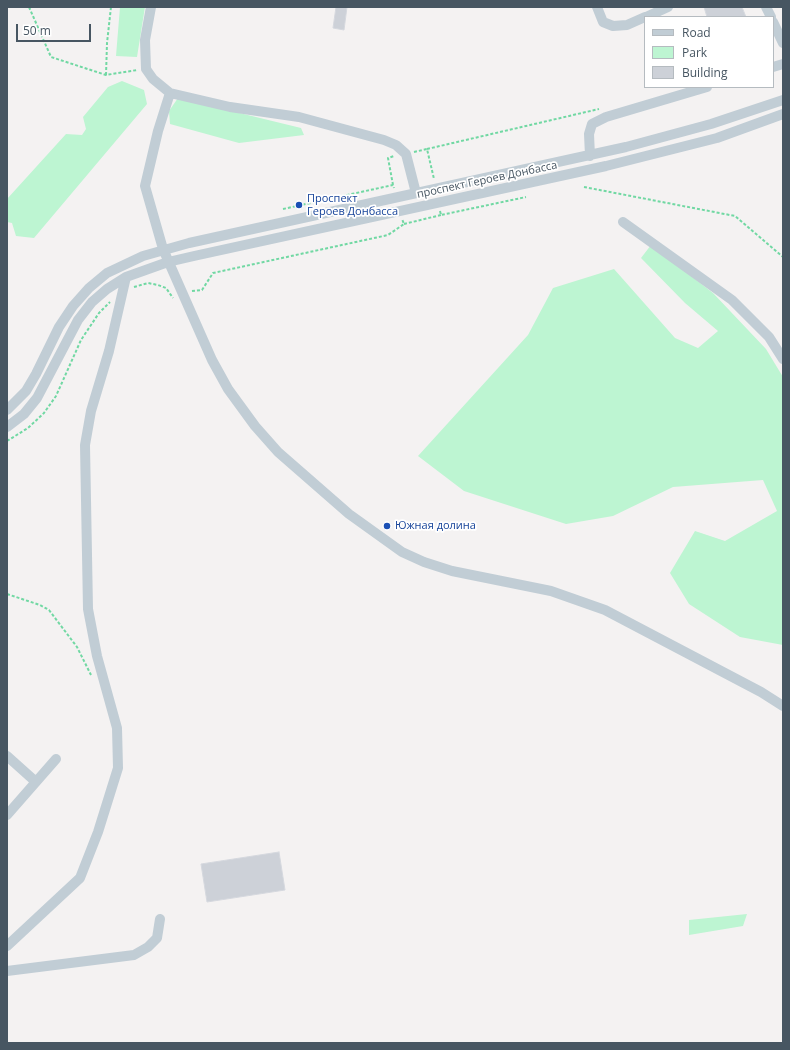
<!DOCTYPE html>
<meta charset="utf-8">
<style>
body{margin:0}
#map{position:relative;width:790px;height:1050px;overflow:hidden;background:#f4f2f2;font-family:"Open Sans",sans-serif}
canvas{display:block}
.frame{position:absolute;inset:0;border:8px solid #475662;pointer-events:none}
.legend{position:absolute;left:644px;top:16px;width:130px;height:72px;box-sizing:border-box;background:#fff;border:1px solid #b5bbc0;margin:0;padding:5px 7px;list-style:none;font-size:12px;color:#475662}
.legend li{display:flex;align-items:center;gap:8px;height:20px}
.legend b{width:20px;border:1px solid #b5bbc0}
.scale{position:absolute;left:16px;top:24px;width:75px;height:18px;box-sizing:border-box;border:2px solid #475662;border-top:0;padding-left:5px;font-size:12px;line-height:14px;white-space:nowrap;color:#475662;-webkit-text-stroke:3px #fff;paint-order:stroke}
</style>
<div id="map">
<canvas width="790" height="1050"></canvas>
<div class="frame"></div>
<ul class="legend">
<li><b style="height:5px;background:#c1cdd5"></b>Road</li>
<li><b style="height:11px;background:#bdf5d2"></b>Park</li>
<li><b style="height:11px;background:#cdd1d8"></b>Building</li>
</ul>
<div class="scale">50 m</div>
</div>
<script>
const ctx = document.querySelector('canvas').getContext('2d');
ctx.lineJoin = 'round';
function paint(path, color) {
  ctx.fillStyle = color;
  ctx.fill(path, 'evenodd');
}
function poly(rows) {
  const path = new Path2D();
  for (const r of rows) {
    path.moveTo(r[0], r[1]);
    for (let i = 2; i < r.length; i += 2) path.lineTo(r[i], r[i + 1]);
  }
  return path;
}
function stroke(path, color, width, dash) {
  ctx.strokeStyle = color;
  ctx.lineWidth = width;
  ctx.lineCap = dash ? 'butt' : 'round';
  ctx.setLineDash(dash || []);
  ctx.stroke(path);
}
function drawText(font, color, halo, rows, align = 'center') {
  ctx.font = font + ' "Open Sans",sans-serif';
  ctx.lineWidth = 3.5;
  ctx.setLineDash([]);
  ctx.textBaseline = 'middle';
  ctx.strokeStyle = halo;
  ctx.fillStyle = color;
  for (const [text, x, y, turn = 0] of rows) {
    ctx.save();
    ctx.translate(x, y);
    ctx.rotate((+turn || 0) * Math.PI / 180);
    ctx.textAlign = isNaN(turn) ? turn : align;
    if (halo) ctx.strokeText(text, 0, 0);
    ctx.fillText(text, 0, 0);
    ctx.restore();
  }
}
const green = poly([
 [120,7,145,7,137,57,116,56],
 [122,81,144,90,147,104,34,238,16,236,12,223,7,222,7,199,66,134,82,135,86,129,83,117,108,87],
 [178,98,301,128,304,135,239,143,170,124,169,111],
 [651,245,713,293,766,349,783,377,783,645,740,637,689,604,670,573,695,531,725,541,777,511,763,480,673,487,613,516,566,524,464,491,418,456,528,335,553,288,614,269,675,338,698,348,718,331,685,303,641,258],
 [747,914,743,926,689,935,689,920]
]);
const building = poly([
 [336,7,347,7,344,30,333,28,336,7],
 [704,7,742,7,746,17,707,17,704,7],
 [279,852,285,890,207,902,201,864,279,852]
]);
const path = poly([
 [29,7,51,57,106,75,137,70],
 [106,75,107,43,111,7],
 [427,149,599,109],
 [414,152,427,149,434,179],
 [393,185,388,158,394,156],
 [584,187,735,216,783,257],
 [283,209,393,185,394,188],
 [440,211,441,215,526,197],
 [404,224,441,215],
 [134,287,148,283,158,285,166,288,173,298],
 [192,291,202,290,213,273,388,235,404,224,402,219],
 [7,441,28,428,44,413,56,396,81,340,99,313,110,302],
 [7,594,40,605,49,610,77,647,91,675]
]);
const minor = poly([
 [151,7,145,40,146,69,153,79,170,93,230,107,299,117,384,140,396,145,406,154,416,193],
 [597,7,603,22,613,26,627,25,645,17],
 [766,7,771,17],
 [646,17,668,7],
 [773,22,783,43],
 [773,67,783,64],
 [170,93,158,131,145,186,163,249,212,360,228,389,255,426,278,452,349,514,402,552,424,562,452,571,551,591,605,610,761,692,783,706],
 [590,156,589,134,592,124,606,117,707,87],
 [623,222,732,300,769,337,783,359],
 [7,410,26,391,36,374,59,327,73,306,89,288,107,273,143,256,189,243,626,147,711,124,783,100],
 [7,427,24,414,37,398,78,320,92,302,107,289,126,277,168,262,194,256,606,166,717,138,783,114],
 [7,756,36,782],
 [7,815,56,759],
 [7,946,80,878,98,832,118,768,117,728,97,656,88,609,85,445,91,411,109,351,126,277],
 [7,971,134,955,148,947,157,938,160,919]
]);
const markers = [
 [299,205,4,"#1a4fb4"],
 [387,526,4,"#1a4fb4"]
];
const streetNames = [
 ["проспект Героев Донбасса",487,180,-12]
];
const transitNames = [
 ["Проспект",307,199],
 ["Героев Донбасса",307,212],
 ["Южная долина",395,526]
];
paint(green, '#bdf5d2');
paint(building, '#cdd1d8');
stroke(building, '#d5d8de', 1);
stroke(path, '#71d8a3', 2, [3, 2]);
stroke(minor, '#c1cdd5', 10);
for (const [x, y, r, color] of markers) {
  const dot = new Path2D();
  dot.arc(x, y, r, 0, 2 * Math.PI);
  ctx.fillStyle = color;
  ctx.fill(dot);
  stroke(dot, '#fff', 1.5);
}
drawText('11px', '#475662', '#fff', streetNames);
drawText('11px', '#164399', '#fff', transitNames, 'left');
</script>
